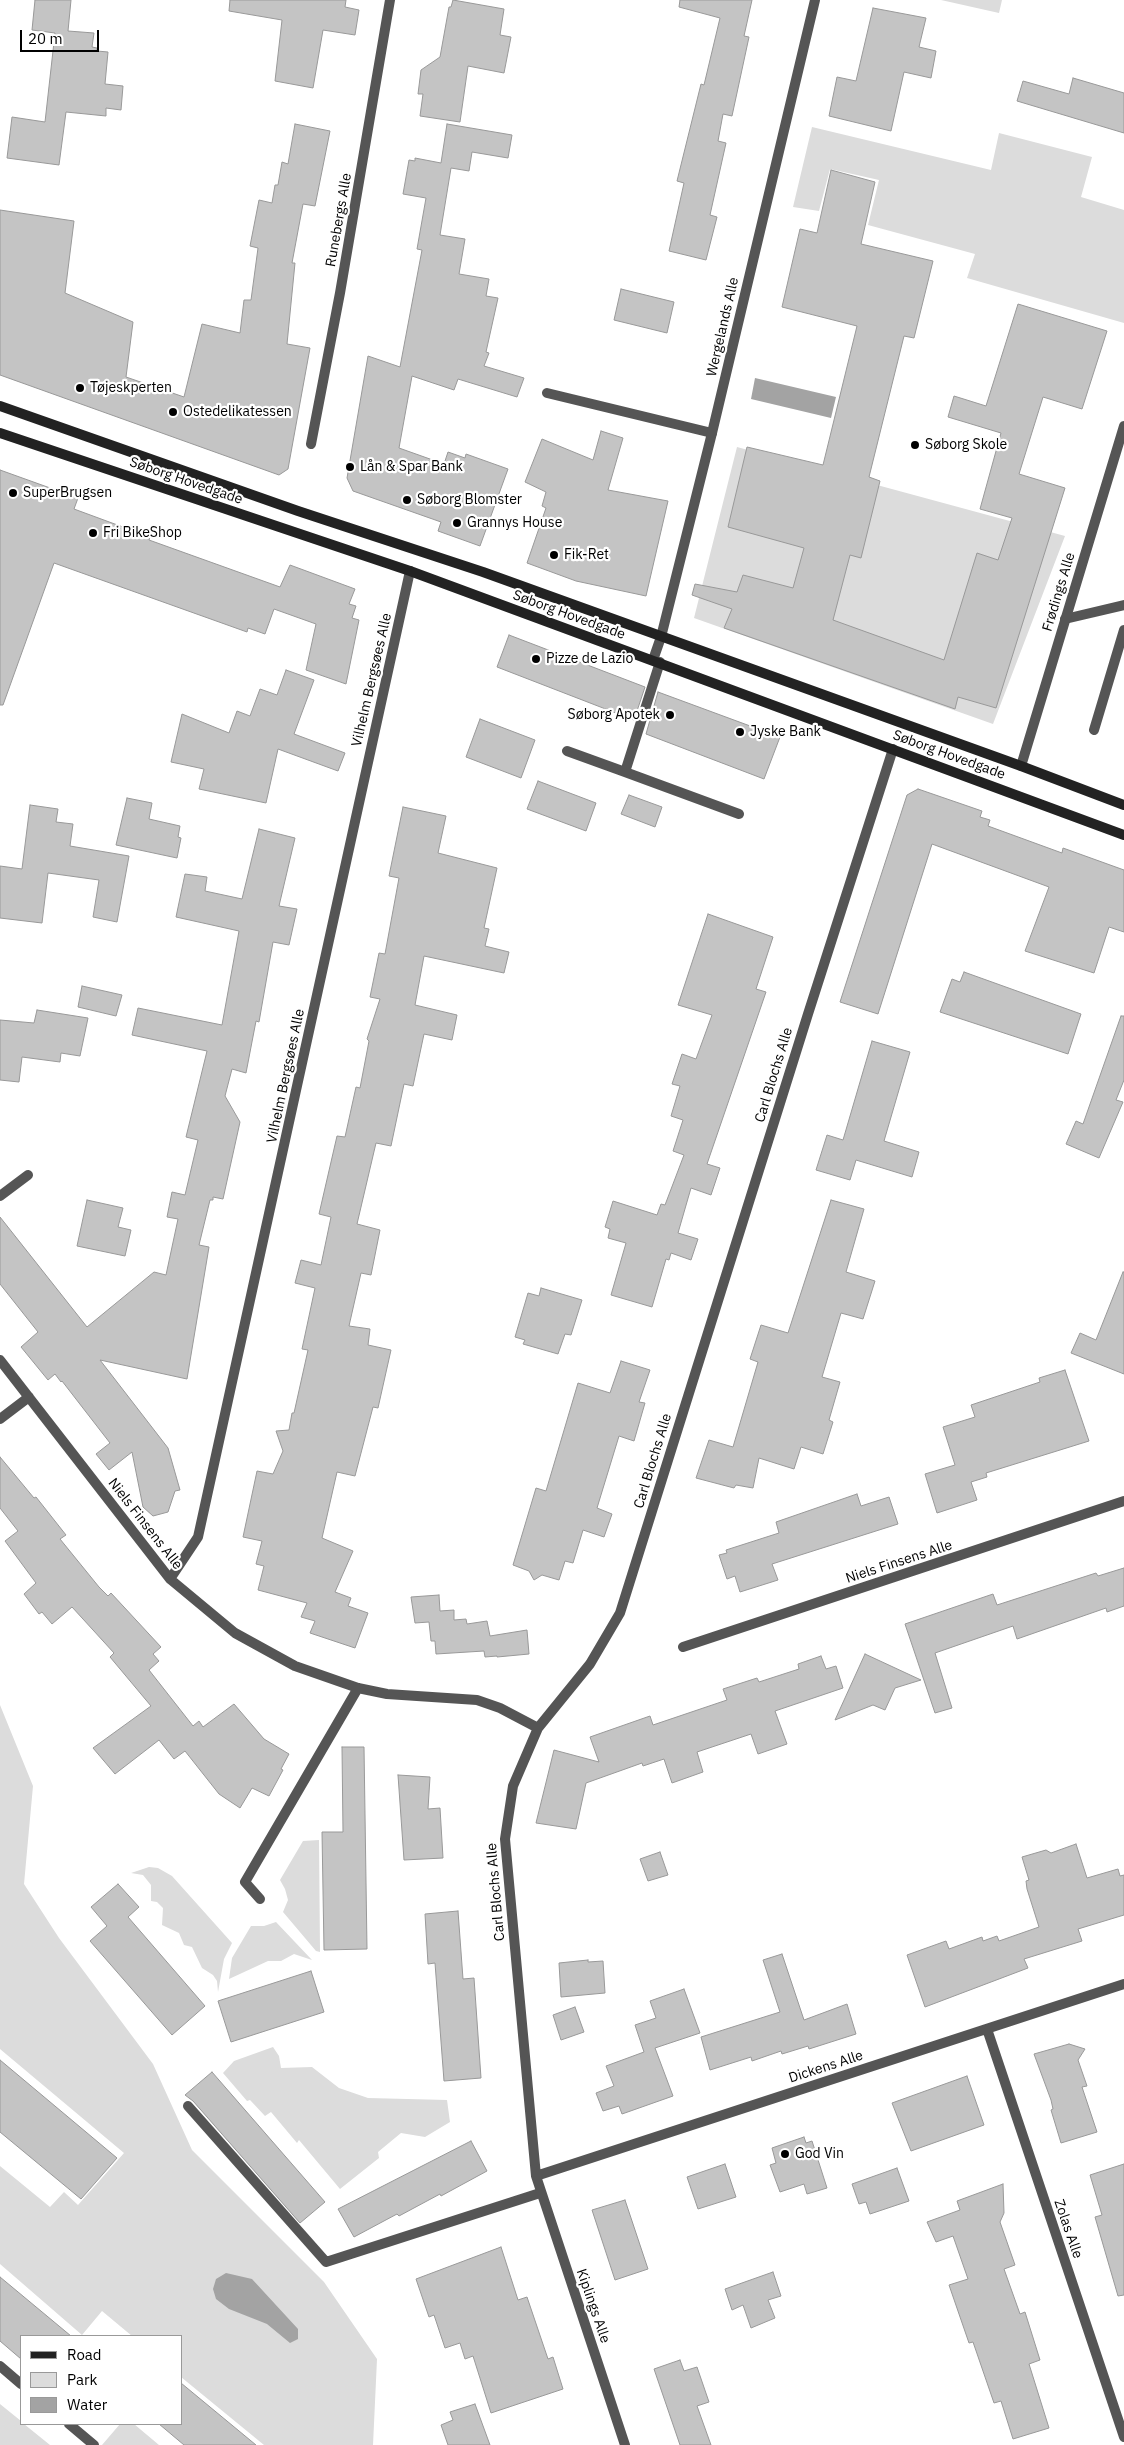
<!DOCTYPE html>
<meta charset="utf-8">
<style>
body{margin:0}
#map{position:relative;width:1124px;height:2445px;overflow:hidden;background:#fff;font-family:"IBM Plex Sans",sans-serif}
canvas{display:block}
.legend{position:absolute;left:20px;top:2335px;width:162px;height:90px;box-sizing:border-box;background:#fff;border:1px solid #999;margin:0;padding:6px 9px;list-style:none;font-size:15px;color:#000}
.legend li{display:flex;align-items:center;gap:10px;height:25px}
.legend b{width:25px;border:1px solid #999}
.scale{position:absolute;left:20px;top:30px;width:79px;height:22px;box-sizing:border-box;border:2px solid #000;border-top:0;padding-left:6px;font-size:15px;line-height:18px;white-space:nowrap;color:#000;-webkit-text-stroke:4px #fff;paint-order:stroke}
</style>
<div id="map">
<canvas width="1124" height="2445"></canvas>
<ul class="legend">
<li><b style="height:6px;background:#222"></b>Road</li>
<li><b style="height:14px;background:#dcdcdc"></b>Park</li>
<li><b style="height:14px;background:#a3a3a3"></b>Water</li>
</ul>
<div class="scale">20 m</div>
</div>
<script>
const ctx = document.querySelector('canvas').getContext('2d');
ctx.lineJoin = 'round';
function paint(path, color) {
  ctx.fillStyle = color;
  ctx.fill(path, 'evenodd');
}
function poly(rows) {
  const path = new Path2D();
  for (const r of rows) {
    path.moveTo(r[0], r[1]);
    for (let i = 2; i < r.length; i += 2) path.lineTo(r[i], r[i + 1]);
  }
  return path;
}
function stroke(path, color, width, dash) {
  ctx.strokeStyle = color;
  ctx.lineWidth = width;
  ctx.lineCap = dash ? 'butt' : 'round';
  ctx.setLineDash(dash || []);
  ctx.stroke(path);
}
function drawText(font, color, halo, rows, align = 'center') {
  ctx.font = font + ' "IBM Plex Sans",sans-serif';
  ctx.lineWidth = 4.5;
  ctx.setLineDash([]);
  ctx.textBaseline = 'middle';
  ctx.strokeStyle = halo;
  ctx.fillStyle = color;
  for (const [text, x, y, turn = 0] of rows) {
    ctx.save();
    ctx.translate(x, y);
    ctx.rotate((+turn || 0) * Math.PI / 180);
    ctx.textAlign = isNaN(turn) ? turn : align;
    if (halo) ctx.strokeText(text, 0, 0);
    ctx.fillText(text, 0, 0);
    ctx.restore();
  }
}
const green = poly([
 [941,0,1002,0,999,13],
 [812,127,991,170,999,133,1092,157,1081,197,1124,210,1124,323,967,278,975,254,868,225,879,180,830,169,819,211,793,207],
 [737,447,1065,536,993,724,694,618],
 [0,1705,33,1786,24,1884,59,1938,153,2064,192,2150,324,2282,377,2359,373,2445,264,2445,181,2377,181,2336,132,2336,102,2311,82,2335,0,2264,0,2166,50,2207,64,2192,78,2205,124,2153,0,2049],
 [319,1840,320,1952,316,1951,283,1912,288,1900,285,1889,280,1880,303,1841],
 [149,1867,158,1868,172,1876,232,1943,224,1959,218,1992,217,1981,213,1975,202,1968,192,1947,184,1945,179,1933,162,1925,163,1908,157,1902,151,1901,151,1885,143,1875,131,1873],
 [276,1922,312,1960,294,1954,281,1961,268,1961,229,1979,232,1958,251,1926,264,1926],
 [273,2047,279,2056,281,2068,312,2067,339,2088,368,2098,447,2100,450,2122,425,2137,401,2133,378,2152,379,2158,340,2189,299,2140,297,2143,271,2112,265,2116,250,2100,247,2101,223,2073,234,2061],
 [0,2404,21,2421,21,2424,24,2424,50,2445,0,2445],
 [120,2424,134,2424,159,2445,102,2445]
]);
const water = poly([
 [755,378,836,397,831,418,751,399],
 [226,2273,252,2279,298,2329,298,2339,290,2343,267,2324,229,2309,216,2299,213,2289,216,2279]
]);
const building = poly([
 [35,0,71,0,68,31,94,33,92,47,97,48,97,51,108,52,105,84,123,86,121,110,106,108,106,116,66,112,59,165,7,158,12,117,45,122,55,33,32,30,35,0],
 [230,0,346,0,345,7,359,10,355,35,323,30,313,88,275,81,282,20,229,11,230,0],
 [453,0,504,9,500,35,511,37,504,73,468,66,460,122,420,116,423,94,418,94,421,70,440,57,449,7,451,7,453,0],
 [680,0,752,0,744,36,749,37,732,116,723,114,718,141,726,143,710,215,717,217,706,260,669,251,684,183,677,181,701,84,704,85,720,18,679,7,680,0],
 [873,8,926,18,919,47,936,51,931,78,904,72,891,131,829,116,837,77,856,81,873,8],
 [1073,78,1124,93,1124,133,1017,101,1023,81,1069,94,1073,78],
 [295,124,330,131,315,206,303,204,292,263,295,263,287,344,310,348,288,469,279,475,0,375,0,210,74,221,65,293,133,322,126,377,184,397,202,324,240,333,244,300,251,300,258,248,250,246,259,200,272,203,275,185,278,185,282,162,288,164,295,124],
 [447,124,512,135,508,158,472,152,469,171,451,168,440,235,465,239,459,274,489,279,486,296,498,298,486,352,489,353,484,366,524,378,517,397,458,379,454,390,412,376,399,448,444,464,448,452,465,458,466,454,508,469,480,546,438,531,441,522,353,491,347,478,368,356,400,367,422,250,417,249,426,198,403,194,409,160,415,161,415,158,441,163,447,124],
 [831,170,875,182,861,244,933,261,914,338,904,336,869,477,880,481,861,558,850,555,833,620,944,660,977,553,998,560,1012,518,980,509,1001,433,948,417,954,396,986,406,1018,304,1107,331,1082,409,1043,397,1019,474,1065,488,996,708,958,697,955,709,724,628,732,609,692,595,695,584,737,592,743,575,793,588,804,548,728,527,747,447,823,465,857,326,782,307,800,229,817,233,831,170],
 [621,289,674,302,667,333,614,320,621,289],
 [601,431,623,438,608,490,668,501,646,596,576,581,527,563,546,508,542,506,546,492,525,482,542,439,593,460,601,431],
 [0,470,78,498,74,509,150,537,149,540,280,587,290,565,355,589,349,604,356,606,352,618,359,620,346,684,306,670,316,624,274,609,265,634,248,628,247,632,54,563,3,705,0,705,0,470],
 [509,635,645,687,634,720,497,667,509,635],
 [286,670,314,680,294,734,345,753,338,771,278,749,266,803,199,789,204,769,171,762,182,714,229,733,237,711,250,716,260,689,277,695,286,670],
 [658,692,780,737,764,779,646,734,658,692],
 [480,719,535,740,521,778,466,757,480,719],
 [538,781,596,803,586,831,527,809,538,781],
 [918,789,982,811,980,817,990,820,988,826,1062,853,1063,848,1124,870,1124,932,1109,927,1094,973,1025,951,1049,887,932,844,878,1014,840,1002,907,795,918,789],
 [629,795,662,807,655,827,621,814,629,795],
 [127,798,152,803,149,819,180,826,178,837,181,838,177,858,116,845,127,798],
 [30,805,58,809,56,822,73,824,70,846,129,856,117,922,93,917,99,880,48,873,42,923,0,918,0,866,22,869,30,805],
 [403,807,446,816,438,853,497,868,484,928,489,929,485,946,509,952,504,973,424,956,415,1005,457,1015,452,1040,424,1034,413,1086,404,1084,391,1146,376,1143,357,1224,380,1230,371,1275,361,1273,349,1326,370,1329,368,1345,391,1350,378,1408,373,1407,355,1476,337,1472,322,1538,353,1551,335,1592,351,1598,348,1606,368,1613,355,1648,310,1633,315,1621,301,1617,307,1603,258,1590,264,1566,256,1564,262,1541,243,1537,257,1471,273,1474,283,1451,276,1431,289,1430,292,1413,294,1413,308,1350,302,1349,315,1288,295,1283,301,1260,321,1265,331,1217,319,1214,337,1136,345,1137,356,1087,360,1088,369,1041,367,1039,380,999,370,997,379,953,385,954,399,878,389,876,403,807],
 [259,829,295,838,279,906,297,909,289,945,273,942,259,1022,256,1021,246,1073,232,1069,225,1096,240,1122,223,1199,213,1197,213,1200,210,1200,199,1245,209,1247,187,1379,100,1360,168,1448,180,1490,175,1491,168,1512,153,1516,143,1507,132,1452,109,1470,96,1454,110,1443,62,1381,61,1382,55,1374,48,1380,21,1347,38,1332,0,1284,0,1217,87,1327,154,1272,166,1275,178,1219,167,1217,172,1192,185,1195,198,1140,186,1137,207,1051,132,1035,138,1008,222,1025,239,931,176,917,185,874,207,877,205,891,242,899,259,829],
 [708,914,773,937,756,989,766,992,707,1164,720,1168,711,1195,691,1188,678,1233,698,1239,691,1260,671,1253,669,1260,666,1259,652,1307,611,1295,626,1243,608,1238,610,1229,605,1227,613,1201,657,1215,661,1204,665,1205,684,1155,673,1151,683,1120,671,1116,680,1086,672,1084,682,1054,696,1059,712,1015,678,1005,708,914],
 [964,972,1081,1014,1068,1054,940,1012,952,979,960,982,964,972],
 [82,986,122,995,116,1016,78,1007,82,986],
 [37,1010,88,1018,80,1056,61,1053,60,1062,22,1057,19,1082,0,1080,0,1020,34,1023,37,1010],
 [1121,1016,1124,1016,1124,1080,1116,1100,1123,1102,1099,1158,1066,1144,1076,1121,1083,1124,1121,1016],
 [872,1041,910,1052,884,1141,919,1152,912,1177,856,1160,850,1180,816,1170,827,1135,843,1140,872,1041],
 [87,1200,123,1208,118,1227,131,1230,125,1256,77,1246,87,1200],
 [831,1200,864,1209,846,1272,875,1281,863,1319,841,1313,822,1377,840,1382,829,1420,833,1422,823,1454,801,1447,794,1469,759,1458,753,1488,736,1485,734,1488,696,1478,709,1440,733,1447,758,1362,750,1359,761,1325,788,1333,831,1200],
 [1123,1272,1124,1272,1124,1374,1071,1353,1080,1333,1096,1340,1123,1272],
 [541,1288,582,1300,571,1335,565,1334,558,1354,523,1344,525,1340,515,1337,528,1293,539,1296,541,1288],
 [621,1361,650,1370,639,1402,645,1403,634,1441,619,1436,597,1508,612,1514,604,1537,583,1530,573,1563,565,1561,559,1580,542,1575,534,1580,529,1571,513,1565,536,1488,546,1491,578,1383,610,1393,621,1361],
 [1065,1370,1089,1441,986,1473,987,1477,971,1482,977,1500,937,1513,925,1474,955,1465,943,1427,975,1417,971,1405,1040,1382,1039,1378,1065,1370],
 [0,1457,34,1498,36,1497,66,1535,60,1539,99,1587,108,1596,111,1593,161,1647,153,1654,159,1661,149,1670,193,1726,199,1721,203,1727,234,1704,264,1739,289,1754,281,1769,283,1770,269,1796,252,1788,240,1808,219,1794,185,1751,174,1759,159,1740,115,1774,93,1748,151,1706,110,1657,114,1653,72,1607,52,1624,42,1612,39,1614,24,1594,36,1583,5,1541,18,1531,0,1508,0,1457],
 [857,1494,861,1506,889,1497,898,1524,772,1564,778,1580,740,1592,735,1576,727,1579,719,1555,727,1553,726,1550,779,1533,776,1522,857,1494],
 [1124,1568,1124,1606,1107,1612,1106,1608,1017,1639,1013,1626,935,1653,952,1708,935,1713,905,1624,993,1594,997,1605,1096,1573,1098,1576,1124,1568],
 [439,1595,440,1611,454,1610,454,1620,466,1619,467,1624,487,1621,490,1636,527,1630,529,1654,497,1657,497,1656,485,1657,484,1651,436,1654,435,1641,431,1641,429,1622,415,1623,411,1597,439,1595],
 [865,1654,921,1680,895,1688,885,1710,873,1705,835,1720,865,1654],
 [821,1656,826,1669,836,1666,843,1688,775,1711,787,1744,758,1754,751,1734,697,1752,703,1772,672,1783,664,1759,643,1766,642,1763,586,1783,576,1829,536,1823,554,1750,599,1762,590,1737,650,1716,653,1725,727,1700,723,1689,757,1678,759,1682,799,1669,798,1664,821,1656],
 [342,1747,364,1747,367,1949,324,1950,322,1832,343,1832,342,1747],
 [398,1775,430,1777,428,1809,440,1808,443,1858,404,1860,398,1775],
 [1076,1844,1087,1878,1118,1869,1120,1876,1124,1875,1124,1915,1078,1929,1082,1941,1024,1959,1028,1968,925,2007,907,1955,946,1941,949,1949,982,1937,983,1941,997,1936,999,1941,1039,1927,1027,1889,1026,1881,1029,1880,1022,1857,1046,1850,1051,1853,1076,1844],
 [660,1852,668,1875,648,1881,640,1859,660,1852],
 [118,1884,139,1907,128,1917,205,2006,172,2035,90,1941,107,1926,91,1907,118,1884],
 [458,1911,463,1979,474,1978,481,2078,444,2081,435,1963,428,1964,425,1914,458,1911],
 [782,1954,804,2020,847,2004,856,2034,809,2049,808,2046,782,2054,781,2051,752,2061,751,2057,710,2070,701,2037,780,2012,763,1960,782,1954],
 [588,1960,588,1962,603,1961,605,1993,561,1997,559,1963,588,1960],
 [311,1971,324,2012,231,2042,218,2001,311,1971],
 [684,1989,700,2033,655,2048,673,2096,622,2114,619,2106,603,2111,596,2093,614,2086,606,2066,644,2052,635,2025,656,2018,650,2001,684,1989],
 [575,2007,584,2032,561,2040,553,2015,575,2007],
 [1069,2044,1085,2049,1078,2060,1087,2086,1082,2087,1097,2132,1061,2143,1051,2110,1053,2109,1051,2100,1034,2054,1069,2044],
 [0,2060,117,2158,81,2199,0,2132,0,2060],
 [212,2072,325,2202,300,2223,193,2101,185,2095,212,2072],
 [967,2076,984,2125,911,2151,892,2103,967,2076],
 [804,2137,806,2143,812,2141,827,2188,807,2194,804,2184,780,2192,770,2165,776,2163,772,2148,804,2137],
 [471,2141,487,2171,441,2196,440,2194,399,2216,397,2214,354,2237,338,2209,471,2141],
 [725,2164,736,2197,698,2209,687,2177,725,2164],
 [1124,2164,1124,2295,1118,2296,1095,2217,1102,2215,1090,2175,1124,2164],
 [897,2168,909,2201,870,2214,866,2202,859,2204,852,2184,897,2168],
 [1003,2184,1004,2213,1000,2222,1015,2265,1004,2269,1020,2314,1025,2312,1040,2360,1029,2364,1049,2428,1013,2439,1001,2401,994,2403,973,2342,969,2343,949,2285,968,2279,953,2236,936,2242,927,2222,960,2210,957,2201,1003,2184],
 [625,2200,648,2269,615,2280,592,2210,625,2200],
 [501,2247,518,2300,527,2297,548,2359,553,2357,563,2389,491,2413,473,2356,465,2359,460,2343,445,2348,434,2315,429,2317,416,2279,501,2247],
 [773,2272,781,2296,768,2300,775,2318,751,2328,743,2305,732,2310,725,2289,773,2272],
 [0,2277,71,2336,21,2336,21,2359,0,2341,0,2277],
 [680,2360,684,2371,697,2367,709,2402,697,2406,711,2445,680,2445,654,2369,680,2360],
 [181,2383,256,2445,184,2445,159,2424,181,2424,181,2383],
 [475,2404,490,2445,448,2445,441,2425,453,2420,450,2412,475,2404]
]);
const lane = poly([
 [547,393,712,433],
 [1065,619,1124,605],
 [660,662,625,772,739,814],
 [1094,730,1124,630],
 [567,751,625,772],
 [0,1196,28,1175],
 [188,2106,326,2262,540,2193],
 [0,2366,21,2384],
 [69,2424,94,2445]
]);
const street = poly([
 [311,444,340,293,390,0],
 [653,660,661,637,712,433,815,0],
 [1021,766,1124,426],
 [0,1360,170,1579,235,1633,295,1666,358,1688,387,1694,477,1700,500,1708,538,1728],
 [0,1419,29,1397],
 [170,1579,198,1537,410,571],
 [683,1647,1124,1501],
 [260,1899,245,1882,358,1688],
 [987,2029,1124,2437],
 [536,2176,1124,1984],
 [625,2445,536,2176,505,1839,513,1786,538,1728,590,1664,620,1613,808,1014,893,749]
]);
const secondary = poly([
 [0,406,298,511,483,572,1021,766,1124,805],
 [0,433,410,571,1124,835]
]);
const markers = [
 [80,388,5,"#000"],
 [173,412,5,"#000"],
 [915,445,5,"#000"],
 [350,467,5,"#000"],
 [13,493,5,"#000"],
 [407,500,5,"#000"],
 [457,523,5,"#000"],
 [93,533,5,"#000"],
 [554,555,5,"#000"],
 [536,659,5,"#000"],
 [670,715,5,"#000"],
 [740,732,5,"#000"],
 [785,2154,5,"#000"]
];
const streetNames = [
 ["Runebergs Alle",339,220,-80],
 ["Wergelands Alle",723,327,-77],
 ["Søborg Hovedgade",186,481,19],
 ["Frødings Alle",1059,592,-73],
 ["Søborg Hovedgade",569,615,20],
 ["Vilhelm Bergsøes Alle",372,680,-77],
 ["Søborg Hovedgade",949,755,20],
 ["Carl Blochs Alle",774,1075,-73],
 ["Vilhelm Bergsøes Alle",286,1076,-78],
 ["Carl Blochs Alle",653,1461,-73],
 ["Niels Finsens Alle",145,1524,52],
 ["Niels Finsens Alle",899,1562,-18],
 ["Carl Blochs Alle",496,1892,-95],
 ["Dickens Alle",826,2067,-18],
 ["Zolas Alle",1068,2229,71],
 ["Kiplings Alle",593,2306,71]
];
const poiNames = [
 ["Tøjeskperten",90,388],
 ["Ostedelikatessen",183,412],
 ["Søborg Skole",925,445],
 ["Lån & Spar Bank",360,467],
 ["SuperBrugsen",23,493],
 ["Søborg Blomster",417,500],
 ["Grannys House",467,523],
 ["Fri BikeShop",103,533],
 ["Fik-Ret",564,555],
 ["Pizze de Lazio",546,659],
 ["Søborg Apotek",660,715,"right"],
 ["Jyske Bank",750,732],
 ["God Vin",795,2154]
];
paint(green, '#dcdcdc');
paint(water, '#a3a3a3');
paint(building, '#c4c4c4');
stroke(building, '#999', 1);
stroke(lane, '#555', 10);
stroke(street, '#555', 10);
stroke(secondary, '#222', 10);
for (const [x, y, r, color] of markers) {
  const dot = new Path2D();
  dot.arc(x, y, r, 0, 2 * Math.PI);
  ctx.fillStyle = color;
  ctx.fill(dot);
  stroke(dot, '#fff', 2);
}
drawText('14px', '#000', '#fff', streetNames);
drawText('14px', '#000', '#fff', poiNames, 'left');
</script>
